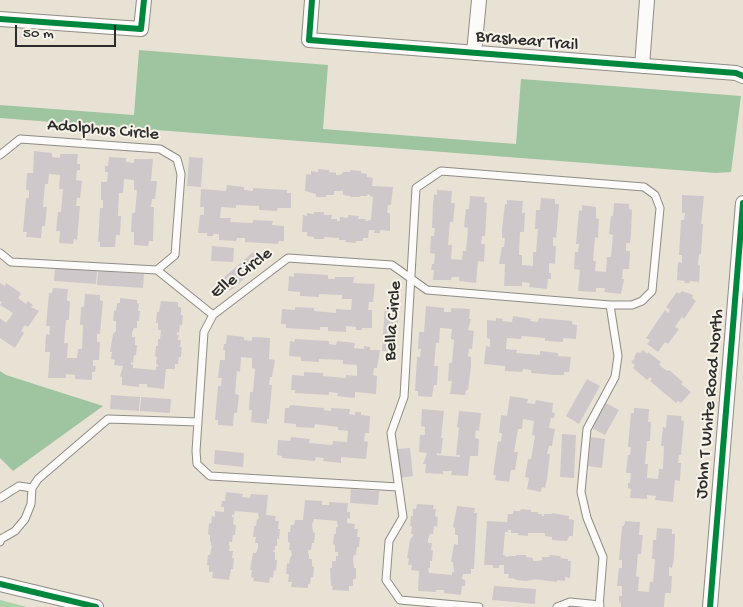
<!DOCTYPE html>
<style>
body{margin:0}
#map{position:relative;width:743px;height:607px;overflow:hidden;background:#e8e2d5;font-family:"Gochi Hand",sans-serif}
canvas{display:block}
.scale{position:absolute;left:15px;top:25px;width:101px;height:22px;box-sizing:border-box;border:2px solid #2b2b2b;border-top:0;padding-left:6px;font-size:15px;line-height:18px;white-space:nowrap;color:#2b2b2b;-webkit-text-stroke:4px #f7f3e8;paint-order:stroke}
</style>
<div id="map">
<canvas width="743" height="607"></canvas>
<div class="scale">50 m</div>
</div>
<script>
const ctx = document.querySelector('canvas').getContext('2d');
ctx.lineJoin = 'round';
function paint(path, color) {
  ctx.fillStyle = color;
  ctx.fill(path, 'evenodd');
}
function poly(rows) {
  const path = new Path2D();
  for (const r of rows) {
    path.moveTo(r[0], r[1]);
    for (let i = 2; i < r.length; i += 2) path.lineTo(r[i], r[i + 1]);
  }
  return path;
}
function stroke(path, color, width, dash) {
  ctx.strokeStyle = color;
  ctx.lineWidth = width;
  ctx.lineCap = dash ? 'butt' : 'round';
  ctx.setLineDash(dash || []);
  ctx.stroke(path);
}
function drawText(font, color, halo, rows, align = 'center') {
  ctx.font = font + ' "Gochi Hand",sans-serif';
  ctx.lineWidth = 4;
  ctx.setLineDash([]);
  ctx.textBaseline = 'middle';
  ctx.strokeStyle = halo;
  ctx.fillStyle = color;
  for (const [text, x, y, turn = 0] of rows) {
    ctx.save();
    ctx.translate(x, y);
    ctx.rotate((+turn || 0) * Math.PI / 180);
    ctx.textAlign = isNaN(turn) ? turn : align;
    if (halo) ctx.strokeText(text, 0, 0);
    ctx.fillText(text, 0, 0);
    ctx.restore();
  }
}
const green = poly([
 [0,600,27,607,0,607]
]);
const forest = poly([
 [139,50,328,65,323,129,516,144,521,79,741,96,731,172,716,173,0,118,0,105,134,115],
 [0,371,6,375,103,406,13,471,0,458]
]);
const building = poly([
 [34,151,52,153,52,157,60,158,60,154,78,154,77,164,80,164,80,170,77,170,76,180,82,181,80,198,77,198,76,206,80,206,77,240,74,239,73,244,59,243,60,231,56,231,58,212,61,212,63,189,59,189,60,175,49,174,48,184,45,184,43,207,47,207,45,226,42,226,41,238,26,237,27,232,23,232,26,198,29,198,29,190,26,190,27,173,33,173],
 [109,157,126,158,126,162,134,163,134,159,153,159,151,181,157,181,156,191,155,199,152,199,151,207,154,207,153,241,149,241,148,246,134,245,134,232,131,232,132,213,135,213,137,190,134,190,134,180,124,179,123,193,119,193,118,216,121,216,120,235,116,235,115,247,100,247,100,242,98,242,100,208,103,208,103,200,101,200,101,182,107,182,108,172,105,172,105,166,108,166],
 [189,157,203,158,201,187,187,186],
 [318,169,329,170,329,172,336,173,336,175,339,175,342,174,343,172,350,172,350,170,361,171,361,173,367,174,367,177,373,178,372,186,393,187,391,205,388,205,387,213,390,213,390,231,380,230,380,233,374,233,375,230,369,230,368,238,363,238,363,241,356,241,356,243,345,242,346,240,339,240,339,238,324,237,324,239,314,239,314,237,307,236,307,232,302,232,303,215,307,216,307,213,314,214,314,212,324,212,324,215,332,215,331,219,337,219,337,221,340,221,340,217,348,218,348,215,359,216,358,219,366,219,365,221,371,220,373,197,370,196,370,195,368,194,367,196,360,196,360,197,350,197,350,196,343,195,343,191,334,191,334,195,326,195,326,197,316,197,316,194,305,191,306,174,311,175,311,171,318,172],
 [227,185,244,187,244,190,253,191,253,188,287,190,287,193,291,193,291,208,278,208,277,211,259,210,259,206,236,205,236,208,221,207,220,218,231,218,230,222,253,223,253,220,273,221,272,225,284,226,284,241,279,241,278,244,245,242,245,238,237,238,236,241,219,240,219,234,213,234,213,236,207,236,207,233,198,233,200,215,204,215,204,207,200,207,201,189,226,191],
 [437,190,452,191,451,203,455,203,453,222,450,222,448,245,452,245,451,259,462,260,463,251,466,251,468,228,464,227,466,209,469,209,470,196,485,197,484,202,487,203,485,236,482,236,481,244,485,244,484,262,478,261,476,283,459,281,459,277,452,277,451,280,433,280,434,270,431,270,432,264,434,264,435,254,430,253,431,236,434,236,435,228,432,228,433,204,434,194,437,195],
 [682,195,704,196,701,224,703,224,701,254,699,254,698,265,700,266,699,282,690,281,690,283,684,283,685,281,677,280,678,262,682,263,682,255,679,255,681,220,684,220,685,213,682,213],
 [541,198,555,199,555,204,559,204,557,229,556,238,553,237,553,246,556,246,555,264,549,263,549,273,551,273,551,279,548,279,547,289,529,287,530,283,522,282,522,286,504,286,505,264,499,264,502,247,504,247,505,238,502,238,502,229,505,204,507,204,507,200,523,201,522,213,525,213,524,232,520,232,519,255,522,255,522,265,533,266,533,252,536,252,538,229,535,229,536,210,540,210],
 [614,203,629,204,629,209,632,210,631,235,630,243,626,243,626,251,630,251,629,269,623,269,622,279,624,279,621,294,604,292,605,288,596,288,596,292,578,291,580,270,574,269,575,252,578,252,579,244,576,244,579,210,582,211,582,205,596,207,596,218,599,219,598,238,595,237,593,261,596,261,595,271,606,272,607,257,611,257,613,235,609,234,611,216,613,216],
 [212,246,234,248,233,262,211,261],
 [253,252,262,263,230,291,221,280],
 [55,268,97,271,96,284,54,281],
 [98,271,144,274,143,288,97,285],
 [294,273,328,275,328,279,335,279,335,277,354,277,353,283,375,284,373,302,369,302,368,310,372,310,372,328,362,328,362,330,356,330,356,327,346,326,346,332,328,331,328,327,320,327,320,330,286,328,286,324,281,324,282,309,295,310,295,307,314,308,314,311,336,313,336,309,351,310,352,299,342,299,342,295,319,294,319,297,300,296,300,292,288,291,289,276,294,277],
 [0,283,5,286,6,283,21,293,18,298,26,304,28,301,33,305,31,307,39,311,28,327,25,325,21,331,24,333,15,348,0,338,0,318,6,323,13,313,0,305,2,302,0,301],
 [53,288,68,289,67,301,70,301,69,320,66,320,64,343,68,343,67,358,77,358,78,349,82,349,83,325,80,325,81,307,84,307,85,294,100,295,100,300,103,301,100,334,97,334,97,342,100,342,99,360,93,360,93,366,96,366,95,372,92,372,92,380,75,379,75,375,66,374,66,378,48,378,50,352,45,352,46,334,49,335,50,326,46,326,49,293,52,293],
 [682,291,693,295,692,298,696,301,684,319,682,317,675,327,679,329,668,344,665,342,658,352,647,344,650,340,646,338,665,310,668,313,670,310,666,307,677,292,679,294],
 [120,298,137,300,137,303,139,304,138,311,140,311,139,321,137,321,137,328,134,328,132,333,132,337,135,337,135,345,137,345,136,355,134,355,133,363,131,362,131,364,133,365,133,368,156,370,156,366,158,367,158,365,156,364,157,357,155,356,156,346,158,346,158,339,160,339,161,330,158,330,158,323,156,323,157,312,159,312,161,301,178,302,178,307,181,307,181,315,183,315,182,325,180,325,179,333,177,332,177,335,179,335,178,340,181,340,180,347,182,347,181,357,179,357,178,364,175,364,175,369,166,369,164,389,147,387,147,384,139,384,139,387,122,385,122,377,120,376,123,366,114,365,115,360,111,359,112,352,110,352,113,334,116,331,116,321,113,321,114,310,116,311,117,303,120,303],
 [385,305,399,306,396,352,382,351],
 [426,306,444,308,444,312,451,312,451,308,470,309,469,319,471,319,468,330,474,331,472,349,469,349,468,356,471,357,471,366,468,390,466,390,465,395,450,394,452,381,448,381,449,363,452,363,454,340,451,339,452,329,442,328,440,328,439,343,436,343,434,366,438,366,437,385,434,385,432,397,418,396,418,391,415,391,417,357,420,357,421,349,418,349,419,332,424,332],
 [513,316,531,319,530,321,538,322,539,318,572,321,572,324,577,325,576,339,563,338,563,342,545,341,545,338,522,336,521,339,507,338,506,349,517,350,516,353,540,355,540,351,558,353,558,356,571,357,569,372,564,372,564,375,555,375,531,373,531,370,523,369,522,372,505,371,505,366,484,364,486,346,490,347,490,339,487,338,487,320,496,321,496,318,503,319,502,321,512,322],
 [227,335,244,337,244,340,252,341,252,337,270,338,269,359,275,360,272,377,270,377,269,385,272,385,269,419,267,419,267,424,251,422,252,410,249,410,250,392,253,392,255,369,252,368,252,358,241,357,240,372,237,371,235,394,239,395,237,413,234,413,233,426,218,425,218,420,215,420,218,386,221,386,222,378,218,378,220,360,225,360,225,350,223,350,224,344,226,344],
 [295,339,329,341,329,344,336,345,337,341,355,343,354,348,364,349,364,346,370,347,370,350,380,350,377,368,374,368,373,375,377,376,376,394,355,392,355,398,337,396,338,393,329,392,329,395,295,393,295,390,291,390,292,375,304,376,304,372,323,373,323,376,346,378,346,375,357,376,357,365,343,364,343,360,319,359,319,362,301,361,301,357,289,356,290,341,294,342],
 [643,350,647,354,648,352,661,362,659,365,667,371,669,370,683,382,681,384,691,392,681,403,678,401,676,403,650,381,652,379,650,377,647,380,633,368,635,365,631,362,635,358,634,357,637,352,640,353],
 [587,379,600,386,579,424,566,416],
 [111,395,140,397,139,411,110,409],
 [510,396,528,399,527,403,535,404,536,400,553,403,552,412,555,413,554,418,551,418,549,428,555,429,552,446,549,446,547,454,550,454,547,479,545,488,542,487,541,492,527,489,529,478,525,477,528,459,531,459,535,436,532,435,534,421,523,419,522,429,518,429,514,452,518,452,515,470,511,470,509,482,495,480,496,475,493,475,498,441,501,442,502,433,499,433,501,415,507,416],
 [141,397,171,399,170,413,140,411],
 [606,403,619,410,605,435,592,428],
 [290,405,324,408,324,410,331,411,331,408,350,409,349,414,355,415,355,412,361,412,361,415,370,416,369,433,365,433,364,441,368,442,366,459,341,457,341,463,323,461,324,458,316,457,315,461,282,458,282,456,277,455,278,440,290,441,291,437,310,439,309,443,332,445,333,441,347,442,348,431,338,430,338,427,315,424,314,428,296,427,296,424,284,423,285,408,289,408],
 [634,408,649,409,648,422,651,422,650,441,647,441,645,464,648,464,647,478,658,479,659,469,663,469,664,446,661,446,663,427,666,428,667,415,682,416,681,420,684,421,681,455,679,455,678,463,681,463,680,481,675,480,673,502,655,500,656,496,647,495,647,499,630,498,631,489,628,488,628,483,630,483,631,473,626,473,628,455,630,455,631,447,628,447,631,413,634,413],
 [422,409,444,411,441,438,443,438,441,454,437,453,437,455,460,457,460,455,456,455,459,428,457,427,459,411,481,413,479,431,476,430,475,438,479,439,478,456,470,456,468,476,451,475,452,471,443,471,443,474,425,473,426,464,423,464,427,453,419,452,420,435,425,435,425,427,421,426],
 [562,434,576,435,574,478,560,477],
 [591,437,605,439,602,468,588,466],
 [410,448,413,476,400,478,397,449],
 [215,450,244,453,243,467,214,464],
 [351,489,379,491,378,505,350,503],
 [226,492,243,494,242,497,250,498,251,494,268,495,266,515,276,516,275,521,279,521,278,529,280,529,279,539,277,539,277,546,275,546,275,550,274,550,273,552,275,552,275,560,277,560,276,571,274,570,273,578,270,577,269,583,253,581,254,578,251,577,252,570,250,570,253,553,256,553,258,548,258,543,255,543,256,537,253,537,254,526,256,526,257,519,259,519,258,513,235,511,234,515,232,515,232,517,234,517,233,524,236,525,235,535,233,535,232,542,229,542,229,546,230,546,229,551,233,551,232,558,234,558,233,569,231,569,229,580,212,578,213,572,209,572,209,565,207,565,208,555,210,555,212,546,211,546,211,542,210,542,210,535,208,534,209,523,211,524,212,516,215,517,215,511,224,512,224,507,221,507,222,501,225,501],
 [305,500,322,501,322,505,329,505,329,502,348,503,347,512,350,512,350,519,347,518,347,523,355,524,354,529,358,529,357,537,360,537,359,547,357,547,356,555,354,555,353,559,354,568,356,568,356,579,353,579,353,586,349,586,349,591,332,590,333,586,331,586,330,568,332,568,332,561,336,561,336,556,338,556,338,552,335,552,335,545,333,544,334,534,336,534,336,527,338,527,337,521,314,519,313,523,312,523,313,532,315,533,314,543,312,543,311,550,308,550,308,554,309,554,309,559,312,559,312,566,314,567,313,577,311,577,310,584,308,584,308,588,291,587,292,582,288,582,289,574,286,574,287,563,289,564,290,557,291,557,292,554,291,550,289,550,290,543,288,542,288,532,290,532,291,525,294,525,295,520,303,520],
 [417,504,434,505,433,509,436,509,435,516,438,517,437,527,434,526,433,534,430,534,428,539,428,543,432,543,431,550,433,550,432,561,430,561,430,568,428,568,429,573,452,575,452,572,454,572,453,562,451,562,454,544,458,545,458,535,455,535,455,528,453,527,457,506,475,508,474,513,477,513,474,569,471,569,471,574,463,574,462,579,465,580,465,586,462,586,461,595,444,593,444,590,436,590,436,592,418,591,419,571,411,570,412,565,408,565,409,558,407,558,410,540,413,536,413,534,411,534,412,526,410,526,411,516,413,516,413,509,416,509],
 [521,509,531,510,531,512,538,512,538,514,542,514,542,516,544,516,544,514,552,514,552,513,569,516,569,519,574,520,573,536,569,536,567,541,552,540,552,537,545,536,545,533,528,533,528,536,518,535,518,533,511,533,511,530,508,530,508,532,505,532,503,555,508,557,509,556,516,556,516,555,526,555,526,557,533,558,533,561,537,561,542,560,542,557,549,557,550,555,561,556,560,558,568,559,568,561,571,561,570,578,565,577,565,581,557,580,557,582,533,579,533,580,526,581,515,580,516,579,508,578,509,574,504,574,504,565,499,565,499,568,493,568,493,565,484,565,487,521,507,522,508,514,513,514,513,511,520,511],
 [625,521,640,522,639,535,643,535,641,554,638,554,636,576,639,577,638,591,649,592,650,582,653,582,655,559,652,559,653,540,656,540,657,528,672,529,672,534,675,534,674,559,672,568,669,567,669,576,672,576,671,593,665,593,664,607,621,607,621,603,619,602,619,596,622,596,622,586,617,586,619,568,622,568,622,560,619,560,622,526,624,526],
 [494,586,536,589,535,604,492,600]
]);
const service = poly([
 [0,155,20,139,160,149,177,159,181,174,175,255,157,270],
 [0,253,11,262,157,270,213,315],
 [398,487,210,476,197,464,196,451,204,332,213,315,288,258,392,265,427,290,610,305],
 [0,498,19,486,32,488],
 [0,542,1,539,15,531,25,519,31,504,32,488,38,479,108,419,198,422],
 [479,607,400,600,386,580,389,541,403,517,391,433,404,397,416,188,441,171,644,187,655,195,660,208,652,291,642,301,632,305,610,305,618,356,615,377,587,429,581,492,587,518,603,557,599,607],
 [557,607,570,602,600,605]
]);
const minor = poly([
 [312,0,309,40,736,73,743,76],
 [0,19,141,29,144,0],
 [474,53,479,0],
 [642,66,647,0],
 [0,584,96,607],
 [710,607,743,203]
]);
const cycleway = poly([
 [312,0,309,40,736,73,743,76],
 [0,19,141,29,144,0],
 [0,584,96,607],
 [710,607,743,203]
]);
const streetNames = [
 ["Brashear Trail",527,42,5],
 ["Adolphus Circle",103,131,5],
 ["Elle Circle",242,274,-37],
 ["Bella Circle",394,321,-86],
 ["John T White Road North",711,404,-85]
];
paint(green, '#acd4ab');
paint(forest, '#9fc4a0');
paint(building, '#cfc8cb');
stroke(service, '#8f8c86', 9);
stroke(minor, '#8f8c86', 16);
stroke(service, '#fcfbf9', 7);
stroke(minor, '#fcfbf9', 14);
stroke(cycleway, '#00873e', 6);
drawText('18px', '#2b2b2b', '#f7f3e8', streetNames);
</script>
